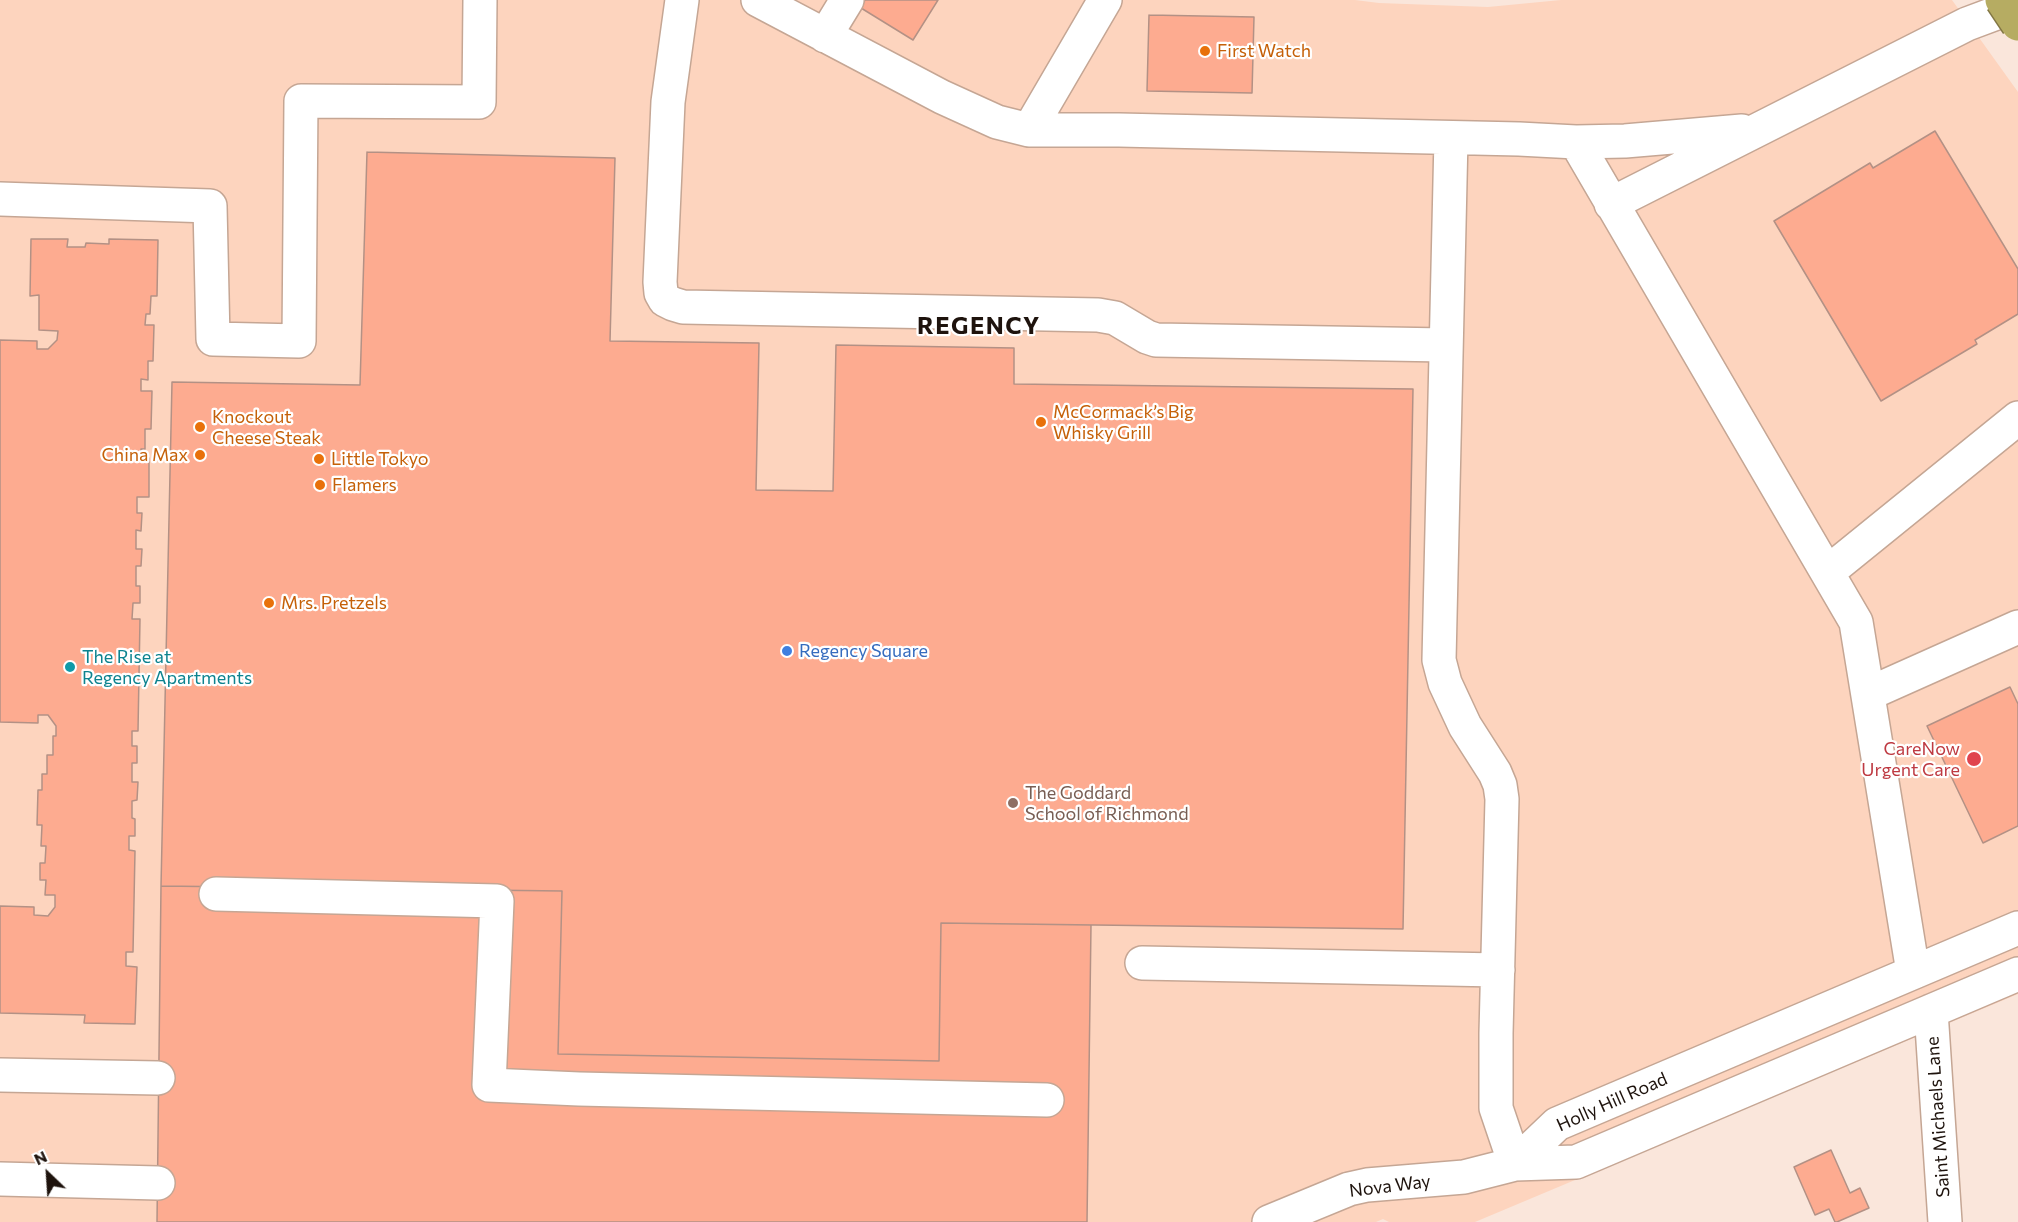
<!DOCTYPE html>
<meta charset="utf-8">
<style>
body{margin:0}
#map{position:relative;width:2018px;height:1222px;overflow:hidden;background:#fae6db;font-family:Commissioner,sans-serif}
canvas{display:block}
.north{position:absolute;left:18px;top:1144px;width:60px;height:60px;-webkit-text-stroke:4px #fff;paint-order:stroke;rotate:335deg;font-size:16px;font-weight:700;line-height:24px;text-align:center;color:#1e130d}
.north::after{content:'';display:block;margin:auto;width:21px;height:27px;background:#1e130d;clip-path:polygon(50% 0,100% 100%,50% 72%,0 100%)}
</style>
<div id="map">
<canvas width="2018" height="1222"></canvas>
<div class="north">N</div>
</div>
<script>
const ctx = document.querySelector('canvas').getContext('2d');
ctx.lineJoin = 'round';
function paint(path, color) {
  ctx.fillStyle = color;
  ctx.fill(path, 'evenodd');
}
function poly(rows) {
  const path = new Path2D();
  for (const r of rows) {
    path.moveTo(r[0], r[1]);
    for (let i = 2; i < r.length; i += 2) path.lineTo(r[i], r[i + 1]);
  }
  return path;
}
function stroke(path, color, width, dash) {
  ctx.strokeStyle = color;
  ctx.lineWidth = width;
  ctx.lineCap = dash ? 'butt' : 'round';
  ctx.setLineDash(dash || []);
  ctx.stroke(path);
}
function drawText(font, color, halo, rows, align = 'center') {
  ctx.font = font + ' Commissioner,sans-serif';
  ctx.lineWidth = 4.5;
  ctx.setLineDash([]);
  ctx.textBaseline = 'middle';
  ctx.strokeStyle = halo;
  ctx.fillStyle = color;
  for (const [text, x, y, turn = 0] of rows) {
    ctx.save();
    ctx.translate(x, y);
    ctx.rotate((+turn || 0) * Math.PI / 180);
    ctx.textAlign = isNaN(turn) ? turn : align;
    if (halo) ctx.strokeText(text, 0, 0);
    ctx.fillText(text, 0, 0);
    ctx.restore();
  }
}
const built = poly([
 [0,0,1355,0,1379,3,1488,7,1561,0,1952,0,2018,92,2018,994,1475,1222,1389,1222,1383,1219,1376,1222,0,1222]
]);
const building = poly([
 [865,0,938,0,913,40,861,8,865,0],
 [1149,15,1254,17,1252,93,1147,91,1149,15],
 [1935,131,2018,269,2018,314,1975,340,1977,344,1881,401,1774,221,1870,163,1873,168,1935,131],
 [367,152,615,158,610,341,759,343,756,490,833,491,836,345,1014,348,1014,384,1413,389,1403,929,941,923,939,1061,558,1054,562,891,161,886,172,382,360,385,367,152],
 [31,239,68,239,67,247,85,247,86,243,109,244,109,239,158,240,157,296,151,296,150,314,146,314,145,325,154,325,153,361,148,361,148,380,141,379,141,391,152,391,151,429,145,429,145,449,141,449,141,458,149,458,149,497,137,497,137,513,142,513,141,531,136,530,136,549,142,549,141,566,136,566,136,586,140,586,140,603,133,603,132,619,140,619,138,731,132,731,132,746,137,746,137,763,132,763,132,782,138,782,137,800,132,801,132,818,135,819,135,836,129,836,129,850,135,851,133,952,126,952,126,966,137,967,135,1024,84,1023,85,1015,0,1013,0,906,34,907,34,915,48,916,55,907,55,895,45,895,46,880,40,880,40,863,45,863,46,846,41,846,42,825,37,825,38,790,42,790,42,774,47,774,47,755,53,755,53,736,56,736,56,726,48,715,38,715,38,723,0,722,0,340,37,341,37,349,48,349,57,340,58,331,39,330,39,295,30,296,31,239],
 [2010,687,2018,704,2018,826,1983,843,1927,726,2010,687],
 [161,886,562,891,558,1054,939,1061,941,923,1091,925,1087,1222,157,1222,161,886],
 [1831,1150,1850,1193,1860,1188,1869,1208,1837,1222,1835,1222,1829,1209,1815,1215,1794,1167,1831,1150]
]);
const minor = poly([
 [682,0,668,102,660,282,661,293,665,300,673,304,683,307,1098,315,1115,318,1147,337,1156,340,1445,345],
 [758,0,942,97,997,122,1029,130,1119,130,1519,139,1576,142,1856,622,1913,972],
 [825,36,847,0],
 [1029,130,1105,0],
 [1451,138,1439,660,1445,683,1465,726,1495,773,1500,785,1502,799,1496,1033,1496,1108,1515,1164],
 [1576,142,1625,141,1742,131],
 [0,199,210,206,213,339,299,341,301,101,479,102,480,0],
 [1611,204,1967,24,2018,5],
 [1828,572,2018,418],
 [1868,694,2018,627],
 [216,894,497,901,489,1085,579,1089,1047,1100],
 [1142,963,1498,970],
 [1931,1011,1945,1222],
 [0,1075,158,1078],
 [1515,1164,1557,1124,2018,928],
 [0,1179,158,1183],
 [1269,1222,1349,1189,1367,1185,1464,1177,1515,1164,1576,1162,2018,974]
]);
const highwayBridge = poly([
 [2002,0,2018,24]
]);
const markers = [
 [1205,51,6,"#e8710a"],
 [1041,422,6,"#e8710a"],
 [200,427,6,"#e8710a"],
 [200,455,6,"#e8710a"],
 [319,459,6,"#e8710a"],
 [320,485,6,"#e8710a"],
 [269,603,6,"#e8710a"],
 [787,651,6,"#3f7fe0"],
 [70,667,6,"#0f9aa8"],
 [1974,759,8,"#e0444e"],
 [1013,803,6,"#8d6e63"]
];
const foodNames = [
 ["First Watch",1217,51],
 ["McCormack’s Big",1053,412],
 ["Whisky Grill",1053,433],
 ["Knockout",212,417],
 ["Cheese Steak",212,438],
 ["China Max",188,455,"right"],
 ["Little Tokyo",331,459],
 ["Flamers",332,485],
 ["Mrs. Pretzels",281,603]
];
const shopNames = [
 ["Regency Square",799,651]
];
const cultureNames = [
 ["The Rise at",82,657],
 ["Regency Apartments",82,678]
];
const healthNames = [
 ["CareNow",1960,749],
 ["Urgent Care",1960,770]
];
const educationNames = [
 ["The Goddard",1025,793],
 ["School of Richmond",1025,814]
];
const streetNames = [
 ["Holly Hill Road",1612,1102,-24],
 ["Saint Michaels Lane",1938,1117,-94],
 ["Nova Way",1390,1186,-7]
];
const districtNames = [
 ["REGENCY",979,326]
];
paint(built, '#fdd4be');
paint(building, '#fdab90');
stroke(building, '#b39185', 1.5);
stroke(minor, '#c5a694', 36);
stroke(minor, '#fff', 33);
stroke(highwayBridge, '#817644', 36, []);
stroke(highwayBridge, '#b6ac62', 33);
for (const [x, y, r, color] of markers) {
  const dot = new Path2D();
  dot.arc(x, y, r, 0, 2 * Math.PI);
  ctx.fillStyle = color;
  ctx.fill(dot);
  stroke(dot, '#fff', 2);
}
drawText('18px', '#c56008', '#fff', foodNames, 'left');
drawText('18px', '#366cbe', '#fff', shopNames, 'left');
drawText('18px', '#0d838f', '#fff', cultureNames, 'left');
drawText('18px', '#be3a42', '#fff', healthNames, 'right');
drawText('18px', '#785e54', '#fff', educationNames, 'left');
drawText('18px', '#1e130d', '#fff', streetNames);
ctx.letterSpacing = '1.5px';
drawText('bold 24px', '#1e130d', '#fff', districtNames);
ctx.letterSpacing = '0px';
</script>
